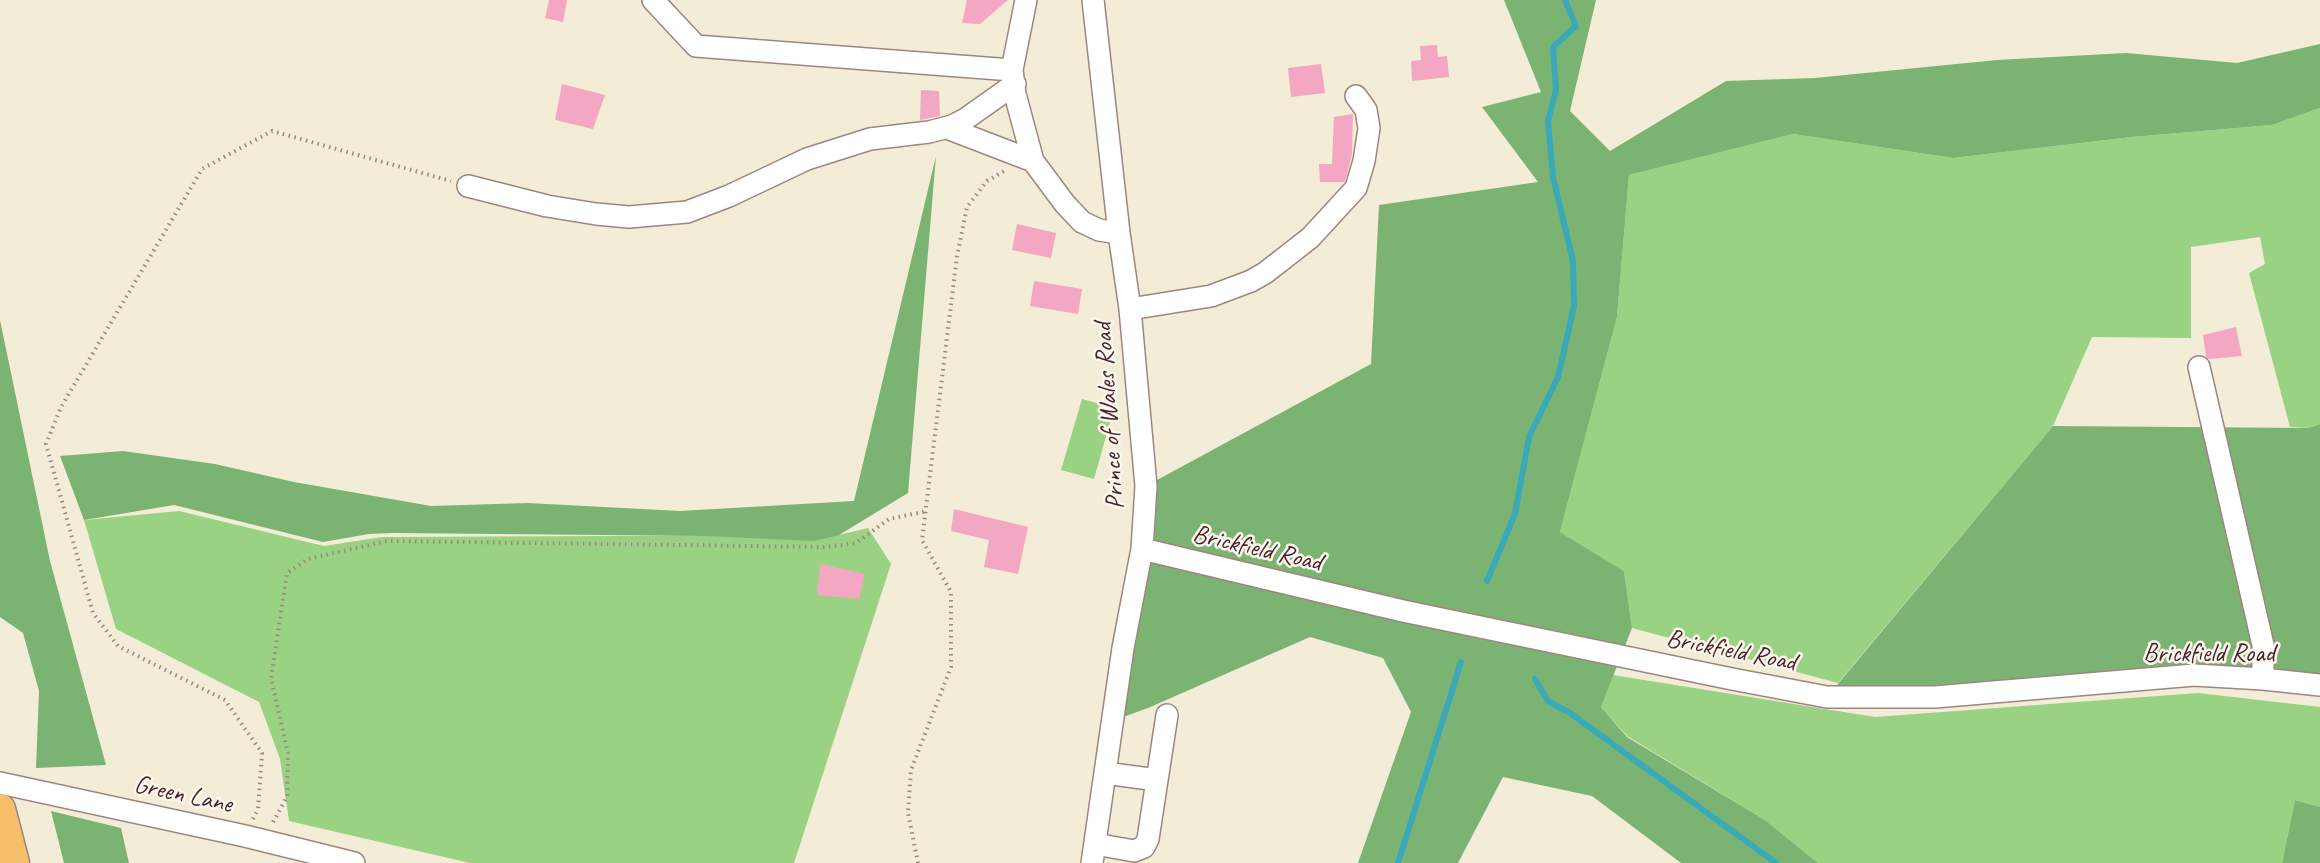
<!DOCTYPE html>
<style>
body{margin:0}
canvas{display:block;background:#f3ecd6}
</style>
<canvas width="2320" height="863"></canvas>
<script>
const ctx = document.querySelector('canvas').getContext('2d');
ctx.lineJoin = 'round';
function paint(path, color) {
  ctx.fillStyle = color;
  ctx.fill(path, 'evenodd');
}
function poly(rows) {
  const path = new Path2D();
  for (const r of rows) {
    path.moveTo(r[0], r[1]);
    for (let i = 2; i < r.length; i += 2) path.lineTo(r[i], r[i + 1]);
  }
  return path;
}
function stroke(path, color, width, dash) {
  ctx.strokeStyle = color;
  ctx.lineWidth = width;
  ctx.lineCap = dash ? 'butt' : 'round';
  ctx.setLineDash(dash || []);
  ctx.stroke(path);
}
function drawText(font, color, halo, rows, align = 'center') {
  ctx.font = font + ' Caveat,sans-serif';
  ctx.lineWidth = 5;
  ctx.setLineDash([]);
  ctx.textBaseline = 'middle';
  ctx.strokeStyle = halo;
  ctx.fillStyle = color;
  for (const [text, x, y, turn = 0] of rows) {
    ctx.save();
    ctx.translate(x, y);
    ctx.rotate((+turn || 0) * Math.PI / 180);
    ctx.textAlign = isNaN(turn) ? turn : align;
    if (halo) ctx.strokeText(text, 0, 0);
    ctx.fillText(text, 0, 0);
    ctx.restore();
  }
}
const green = poly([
 [2320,108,2320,424,2310,428,2290,427,2249,273,2265,264,2260,237,2191,247,2191,338,2092,337,2053,426,1838,683,1632,628,1624,571,1560,532,1617,317,1629,175,1793,134,1953,158,2132,137,2272,125],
 [1082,399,1114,408,1094,479,1061,470],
 [179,511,324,546,382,537,839,535,868,528,891,564,794,863,470,863,289,821,280,759,259,702,116,629,84,520],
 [1613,675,1875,717,2198,693,2320,707,2320,807,2295,800,2282,863,1818,863,1765,820,1627,736,1601,707]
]);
const forest = poly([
 [1504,0,1596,0,1570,111,1610,151,1726,81,1815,78,1997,60,2126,53,2237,63,2320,44,2320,108,2272,125,2132,137,1953,158,1793,134,1629,175,1617,317,1560,532,1624,571,1632,628,1601,707,1627,737,1765,820,1818,863,1681,863,1592,796,1503,777,1458,863,1358,863,1411,712,1383,658,1310,637,1148,708,1112,721,1146,486,1371,364,1379,205,1538,182,1482,107,1541,92],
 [936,156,908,493,839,535,814,541,705,536,393,533,369,534,323,542,174,505,84,520,60,456,123,451,215,464,294,482,431,506,528,503,680,511,854,501],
 [0,320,50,561,106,765,36,768,39,691,23,633,0,617],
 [2320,424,2320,685,2263,679,1827,697,2053,426,2309,428],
 [2295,800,2320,807,2320,863,2282,863],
 [51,811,121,828,129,863,64,863]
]);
const stream = poly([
 [1487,581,1515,514,1529,437,1558,377,1574,306,1573,261,1553,177,1548,121,1556,90,1553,47,1576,26,1565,0],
 [1535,679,1548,701,1570,713,1776,863],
 [1398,863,1461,662]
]);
const building = poly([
 [549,0,567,0,563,22,545,18],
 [967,0,1008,0,980,24,962,23],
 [1437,45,1438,57,1447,56,1449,77,1412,81,1411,61,1421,60,1420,46],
 [1321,64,1325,93,1291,97,1288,68],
 [562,84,605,95,593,129,555,120],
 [921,90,939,91,940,116,920,120],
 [1353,114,1352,154,1345,182,1320,182,1319,164,1332,164,1334,117],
 [1017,224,1056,233,1051,258,1012,250],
 [1034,281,1082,289,1078,314,1030,306],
 [2236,327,2242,356,2209,359,2206,357,2203,335],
 [954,509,1028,527,1018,574,984,567,989,540,951,531],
 [820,564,865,574,859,599,817,595]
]);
const path = poly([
 [253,819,258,809,262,753,225,700,118,646,93,613,46,444,61,407,202,169,272,131,451,181],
 [273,822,287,797,288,753,271,678,287,573,308,559,387,541,825,547,856,543,889,519,927,511],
 [918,863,908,813,911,770,951,667,951,592,922,540,957,256,967,207,987,181,1004,171]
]);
const minor = poly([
 [653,0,696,46,1012,70],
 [1026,0,1012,70,1015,94,1033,161,1065,204,1082,222,1099,230,1119,233],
 [947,128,1033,161],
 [468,186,547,206,596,214,629,217,687,212,729,196,807,159,870,139,929,132,952,126,964,120,1015,84],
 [1130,309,1211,296,1251,281,1265,273,1310,238,1356,188,1364,161,1369,128,1366,110,1356,96],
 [2199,367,2263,645,2263,679],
 [1142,549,1403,611,1732,679,1827,697,1935,697,2194,675,2263,679,2320,685],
 [1105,773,1157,780],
 [0,783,245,836,354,863],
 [1095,844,1134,851,1144,847,1148,839,1167,715],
 [1092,863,1123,648,1142,549,1146,486,1130,309,1119,233,1093,0]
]);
const highway = poly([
 [0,809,14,863]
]);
const streetNames = [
 ["Prince of Wales Road",1110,416,-94],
 ["Brickfield Road",1257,549,13],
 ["Brickfield Road",1731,651,11],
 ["Brickfield Road",2209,654],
 ["Green Lane",183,795,12]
];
paint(green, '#9ad284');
paint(forest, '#7bb472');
stroke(stream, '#3baab8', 6);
paint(building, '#f4a7c2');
stroke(minor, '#9e8680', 24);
stroke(highway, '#9e8680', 33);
stroke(path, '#9e8680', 4, [1.5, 4.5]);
stroke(minor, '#fff', 21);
stroke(highway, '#f6c06b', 30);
drawText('26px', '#4a1f2b', '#fbf7ec', streetNames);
</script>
